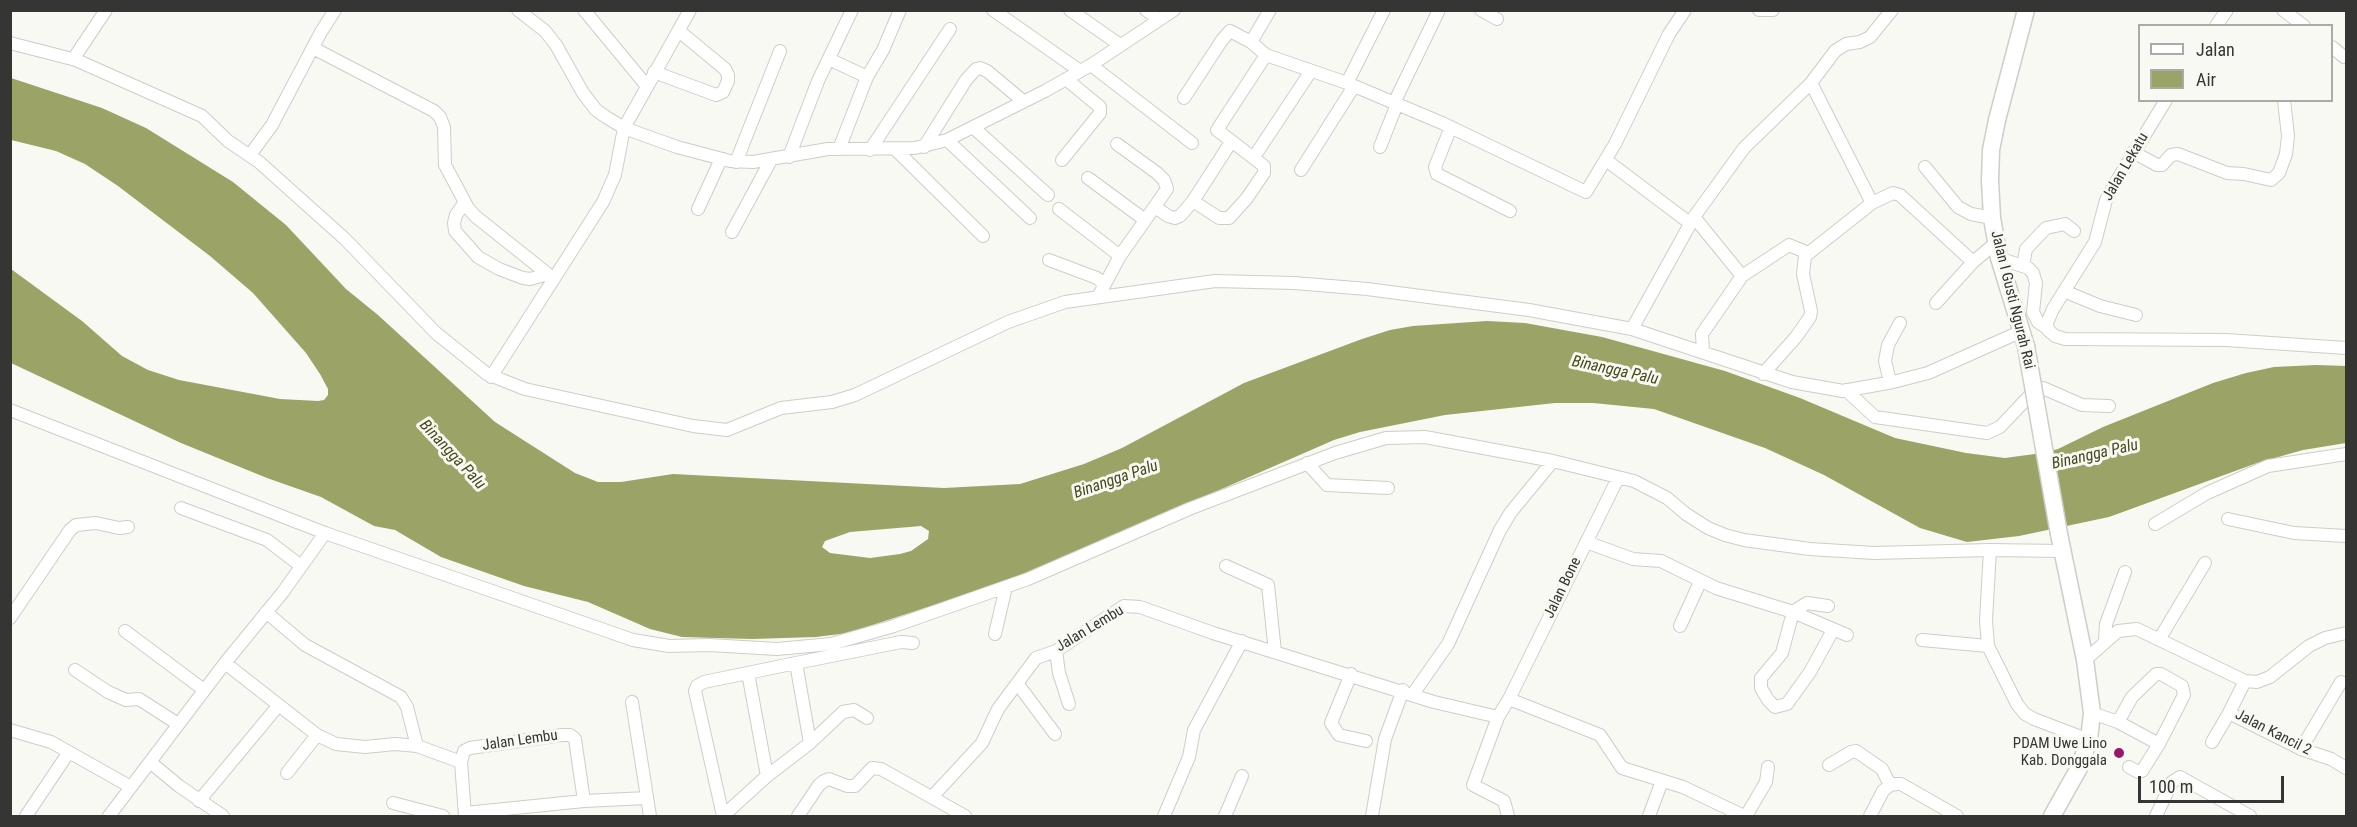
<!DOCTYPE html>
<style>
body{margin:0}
#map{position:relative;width:2357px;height:827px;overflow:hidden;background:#f8f9f3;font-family:"Roboto Condensed",sans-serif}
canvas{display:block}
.frame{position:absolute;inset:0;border:12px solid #353533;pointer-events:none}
.legend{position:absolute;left:2138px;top:24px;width:195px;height:78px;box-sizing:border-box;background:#f8f9f3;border:2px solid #aaaba6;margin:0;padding:8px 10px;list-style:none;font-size:18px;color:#353533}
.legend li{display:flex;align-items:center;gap:12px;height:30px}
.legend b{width:30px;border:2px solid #aaaba6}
.scale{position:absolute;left:2138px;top:776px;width:146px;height:27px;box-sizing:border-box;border:3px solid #353533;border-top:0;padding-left:8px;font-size:18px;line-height:21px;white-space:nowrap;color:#353533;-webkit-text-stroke:4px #f8f9f3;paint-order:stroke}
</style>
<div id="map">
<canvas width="2357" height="827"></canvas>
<div class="frame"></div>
<ul class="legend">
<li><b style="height:8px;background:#fff"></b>Jalan</li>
<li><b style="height:16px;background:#9ca366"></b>Air</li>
</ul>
<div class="scale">100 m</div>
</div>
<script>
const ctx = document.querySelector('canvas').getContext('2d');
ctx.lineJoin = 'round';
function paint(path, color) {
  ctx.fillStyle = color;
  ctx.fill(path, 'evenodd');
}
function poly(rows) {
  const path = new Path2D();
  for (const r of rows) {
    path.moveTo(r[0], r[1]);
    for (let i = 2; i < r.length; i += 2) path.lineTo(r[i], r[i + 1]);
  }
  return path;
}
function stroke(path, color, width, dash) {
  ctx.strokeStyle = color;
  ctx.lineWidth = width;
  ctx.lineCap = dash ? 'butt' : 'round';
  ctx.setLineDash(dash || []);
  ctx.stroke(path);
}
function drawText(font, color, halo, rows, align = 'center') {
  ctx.font = font + ' "Roboto Condensed",sans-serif';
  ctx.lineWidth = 6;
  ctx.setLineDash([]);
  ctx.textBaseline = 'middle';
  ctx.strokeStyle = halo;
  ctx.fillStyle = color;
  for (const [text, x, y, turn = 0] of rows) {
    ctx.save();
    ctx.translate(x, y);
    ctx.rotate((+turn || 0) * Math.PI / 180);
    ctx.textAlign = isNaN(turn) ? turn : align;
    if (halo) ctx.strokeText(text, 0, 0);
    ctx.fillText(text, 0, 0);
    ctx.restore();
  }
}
const water = poly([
 [11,78,102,108,146,128,233,182,286,225,346,289,378,315,495,422,575,473,598,482,621,482,673,474,944,488,1020,484,1084,464,1122,448,1244,383,1362,339,1390,330,1413,326,1487,321,1525,323,1602,337,1725,371,1800,398,1895,438,1966,453,2005,458,2042,453,2058,449,2103,427,2213,383,2246,373,2274,367,2316,365,2346,366,2346,443,2303,450,2257,463,2109,517,2019,536,1967,542,1920,528,1824,475,1765,448,1654,409,1593,403,1555,403,1445,415,1360,432,1334,440,1020,577,848,633,816,637,752,639,682,637,650,629,588,602,524,586,441,557,395,530,374,526,321,497,267,478,181,443,11,363,11,269,82,321,122,356,148,370,179,380,280,399,318,401,324,400,328,395,328,389,320,374,306,353,253,293,210,256,118,186,85,164,56,151,11,140],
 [921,526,929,531,928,539,911,551,900,554,870,558,830,553,822,547,825,541,850,532]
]);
const street = poly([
 [106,10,76,55,76,60,202,116,228,141,259,162,345,239,436,333,487,374,525,389,693,426,727,430,781,408,832,402,855,395,1008,322,1065,302,1215,281,1294,283,1367,289,1529,310,1632,329,1792,382,1843,391,1893,382,1928,373,2022,331],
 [518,10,545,31,556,45,583,93,596,110,606,117,624,128,677,147,730,161,753,162,828,149,915,148,947,140,1045,91,1091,65,1174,10],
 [584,10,646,85],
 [993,10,1080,71],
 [1070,10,1120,45],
 [1146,10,1159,20],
 [1481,10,1497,19],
 [1759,10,1773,10],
 [2283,10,2304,26],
 [2216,26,2227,10],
 [1251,42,1270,10],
 [10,43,76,60],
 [2332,47,2344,57],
 [313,48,434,111,440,117,444,127,445,165,468,208,475,216,554,279],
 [829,59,867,77],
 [1091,65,1192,143],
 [654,72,716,95,723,92,728,81,728,75,725,69,679,31],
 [1347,83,1384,10],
 [1184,98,1222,40,1230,31,1251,42,1266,55,1347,83,1442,123,1586,192,1615,144,1669,34,1685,10],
 [2166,100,2113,187,2106,200,2095,242,2053,309,2047,323,2048,330,2055,336,2065,339,2226,340,2346,348],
 [1394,103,1439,10],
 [1451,127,1435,167,1437,174,1510,211],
 [974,128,1048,195],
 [947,140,1030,218],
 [924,147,966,80,976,69,980,68,987,71,1023,101],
 [1380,147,1397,104],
 [839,149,867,77,883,50,900,10],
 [895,149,983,236],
 [870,150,950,29],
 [2133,152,2157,165,2162,165,2171,155,2178,154,2227,173,2244,174,2271,180,2279,173,2286,154,2288,136,2284,100],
 [250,155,272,125,321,32,335,10],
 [789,157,818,81,852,10],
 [1254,157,1311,71],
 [1062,160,1100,113,1100,107,1066,79],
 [1606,160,1691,224],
 [736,162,780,51],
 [1925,167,1958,207,1971,214,1992,218],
 [1301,170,1354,86],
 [1088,178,1145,220],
 [1193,201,1219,218,1229,218,1247,198,1264,173,1264,166,1217,130,1266,55],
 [465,202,456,215,454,223,455,231,478,257,499,269,523,278,530,279,548,274],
 [1872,203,1893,193,1900,195,1973,262,1997,242],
 [1155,207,1168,216,1175,218,1180,216,1193,201,1231,142],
 [698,209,721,159],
 [1059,209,1120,256],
 [1694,217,1742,276,1789,245,1808,253],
 [732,232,771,160],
 [1999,258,2028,268,2033,273,2036,283,2033,312,2038,322,2047,328],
 [1049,260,1097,278,1104,284],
 [2023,266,2026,249,2046,228,2065,224,2074,231],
 [2064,291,2100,306,2136,315],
 [1098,297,1120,256,1167,189,1164,180,1157,173,1117,144],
 [1936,303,1973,262],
 [1632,329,1694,217,1744,148,1811,83,1835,51,1846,44,1860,42,1870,37,1892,10],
 [1703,352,1702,334,1742,276],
 [1763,374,1796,337,1810,317,1811,311,1803,274,1805,256,1872,203,1811,83],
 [491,377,603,202,615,175,624,128,690,10],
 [1890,382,1885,361,1888,345,1900,323],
 [1846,390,1875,417,1987,433,2000,427,2035,390,2043,388,2082,405,2109,406],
 [10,410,325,533,633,640,669,646,709,645,777,649,831,644,894,626,1028,579,1189,509,1335,453,1386,438,1425,437,1553,461,1634,481,1667,498,1686,514,1708,528,1725,535,1744,540,1810,549,1874,553,1990,550,1986,620,1988,646,2017,704,2025,714,2034,719,2089,740],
 [1307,463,1327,485,1388,488],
 [1618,478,1509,699,1600,735,1622,768,1683,787,1744,816],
 [181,508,267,540,301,566],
 [2228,519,2294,533,2346,536],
 [2155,524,2207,493,2268,466,2346,454],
 [1586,542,1633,559,1661,561,1716,588,1793,612,1782,653,1761,678,1761,688,1768,700,1775,707,1787,704,1810,672,1833,630],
 [1990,550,2061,551],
 [1226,566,1268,585,1275,652],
 [1828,606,1807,603,1793,612,1847,635],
 [266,612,305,645,401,697,407,707,417,746],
 [10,618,70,530,76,525,96,523,119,528,128,527],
 [1680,626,1700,582],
 [125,631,204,690],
 [995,634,1006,587],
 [2160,638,2205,563],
 [1922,640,1988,646],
 [2105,641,2106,624,2125,572],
 [1056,651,1059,673,1069,704],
 [2085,660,2118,631,2137,629,2245,681,2257,682,2270,677,2309,646,2325,638,2346,633],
 [225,663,317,735,336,744,365,747,395,744,417,746,461,762],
 [796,663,901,642,913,643],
 [75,670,108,692,126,700,139,699,178,724],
 [748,673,767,776],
 [1351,674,1331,723,1339,735,1366,741],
 [2245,681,2229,713,2301,749,2331,759,2346,768],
 [1017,683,1055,734],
 [1413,694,1448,644,1500,530,1511,512,1553,461],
 [632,702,650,816],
 [2092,713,2118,722,2159,744],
 [1498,717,1473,785,1504,801,1508,816],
 [2118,722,2132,697,2156,674,2161,674,2182,686,2184,695,2159,744,2142,771,2138,772,2129,767],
 [10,730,51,742,131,787],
 [2212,742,2229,713],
 [2301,749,2341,682],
 [150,762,179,786,223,816],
 [1829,765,1851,752,1856,751,1882,769,1890,785],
 [287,773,317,735],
 [932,797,982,743,998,709,1036,658,1056,651,1124,606,1140,607,1213,633,1434,702,1498,717,1509,699],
 [199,801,278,706],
 [393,803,443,816],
 [465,813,584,801,647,798],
 [724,815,767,776,810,743,843,712,854,710,867,718],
 [26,816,69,752],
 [109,816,225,663,283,592,325,533],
 [465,816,461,762,464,751,470,748,562,735,570,735,575,739,584,801],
 [723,816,695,691,697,686,704,682,796,663,810,743],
 [798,816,819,785,824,781,829,779,847,786,855,786,872,768,881,769,965,816],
 [1164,816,1189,757,1194,730,1242,641],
 [1225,816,1242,776],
 [1372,816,1385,739,1403,690],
 [1649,816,1662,781],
 [1746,816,1766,782,1768,767],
 [1870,816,1883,791,1890,785,1896,784,1901,784,1957,816],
 [2156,816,2172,782,2180,777,2250,816]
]);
const secondary = poly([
 [2026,10,1997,120,1991,150,1990,181,1992,218,1999,258,2026,346],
 [2052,816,2079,768,2089,740,2092,713,2085,660,2059,534]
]);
const secondaryBridge = poly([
 [2026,346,2059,534]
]);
const markers = [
 [2119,753,6,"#9a166b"]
];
const streetNames = [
 ["Jalan Lekatu",2126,167,-60],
 ["Jalan I Gusti Ngurah Rai",2012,300,76],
 ["Jalan Bone",1563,588,-64],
 ["Jalan Lembu",1090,629,-31],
 ["Jalan Kancil 2",2273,733,27],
 ["Jalan Lembu",520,741,-8]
];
const poiNames = [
 ["PDAM Uwe Lino",2107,744],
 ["Kab. Donggala",2107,761]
];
const waterNames = [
 ["Binangga Palu",1615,371,12],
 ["Binangga Palu",452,455,47],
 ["Binangga Palu",2095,455,-13],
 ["Binangga Palu",1116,480,-19]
];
paint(water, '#9ca366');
stroke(street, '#cdcec7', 14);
stroke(secondary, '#cdcec7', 19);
stroke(street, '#fff', 12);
stroke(secondary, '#fff', 16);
stroke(secondaryBridge, '#cdcec7', 19, []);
stroke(secondaryBridge, '#fff', 16);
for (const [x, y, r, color] of markers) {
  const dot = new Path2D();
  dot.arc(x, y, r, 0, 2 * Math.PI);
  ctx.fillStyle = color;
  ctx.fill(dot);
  stroke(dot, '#f8f9f3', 2);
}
drawText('15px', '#353533', '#f8f9f3', streetNames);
drawText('15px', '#353533', '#f8f9f3', poiNames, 'right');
drawText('italic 16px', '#464a1b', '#f8f9f3', waterNames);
</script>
